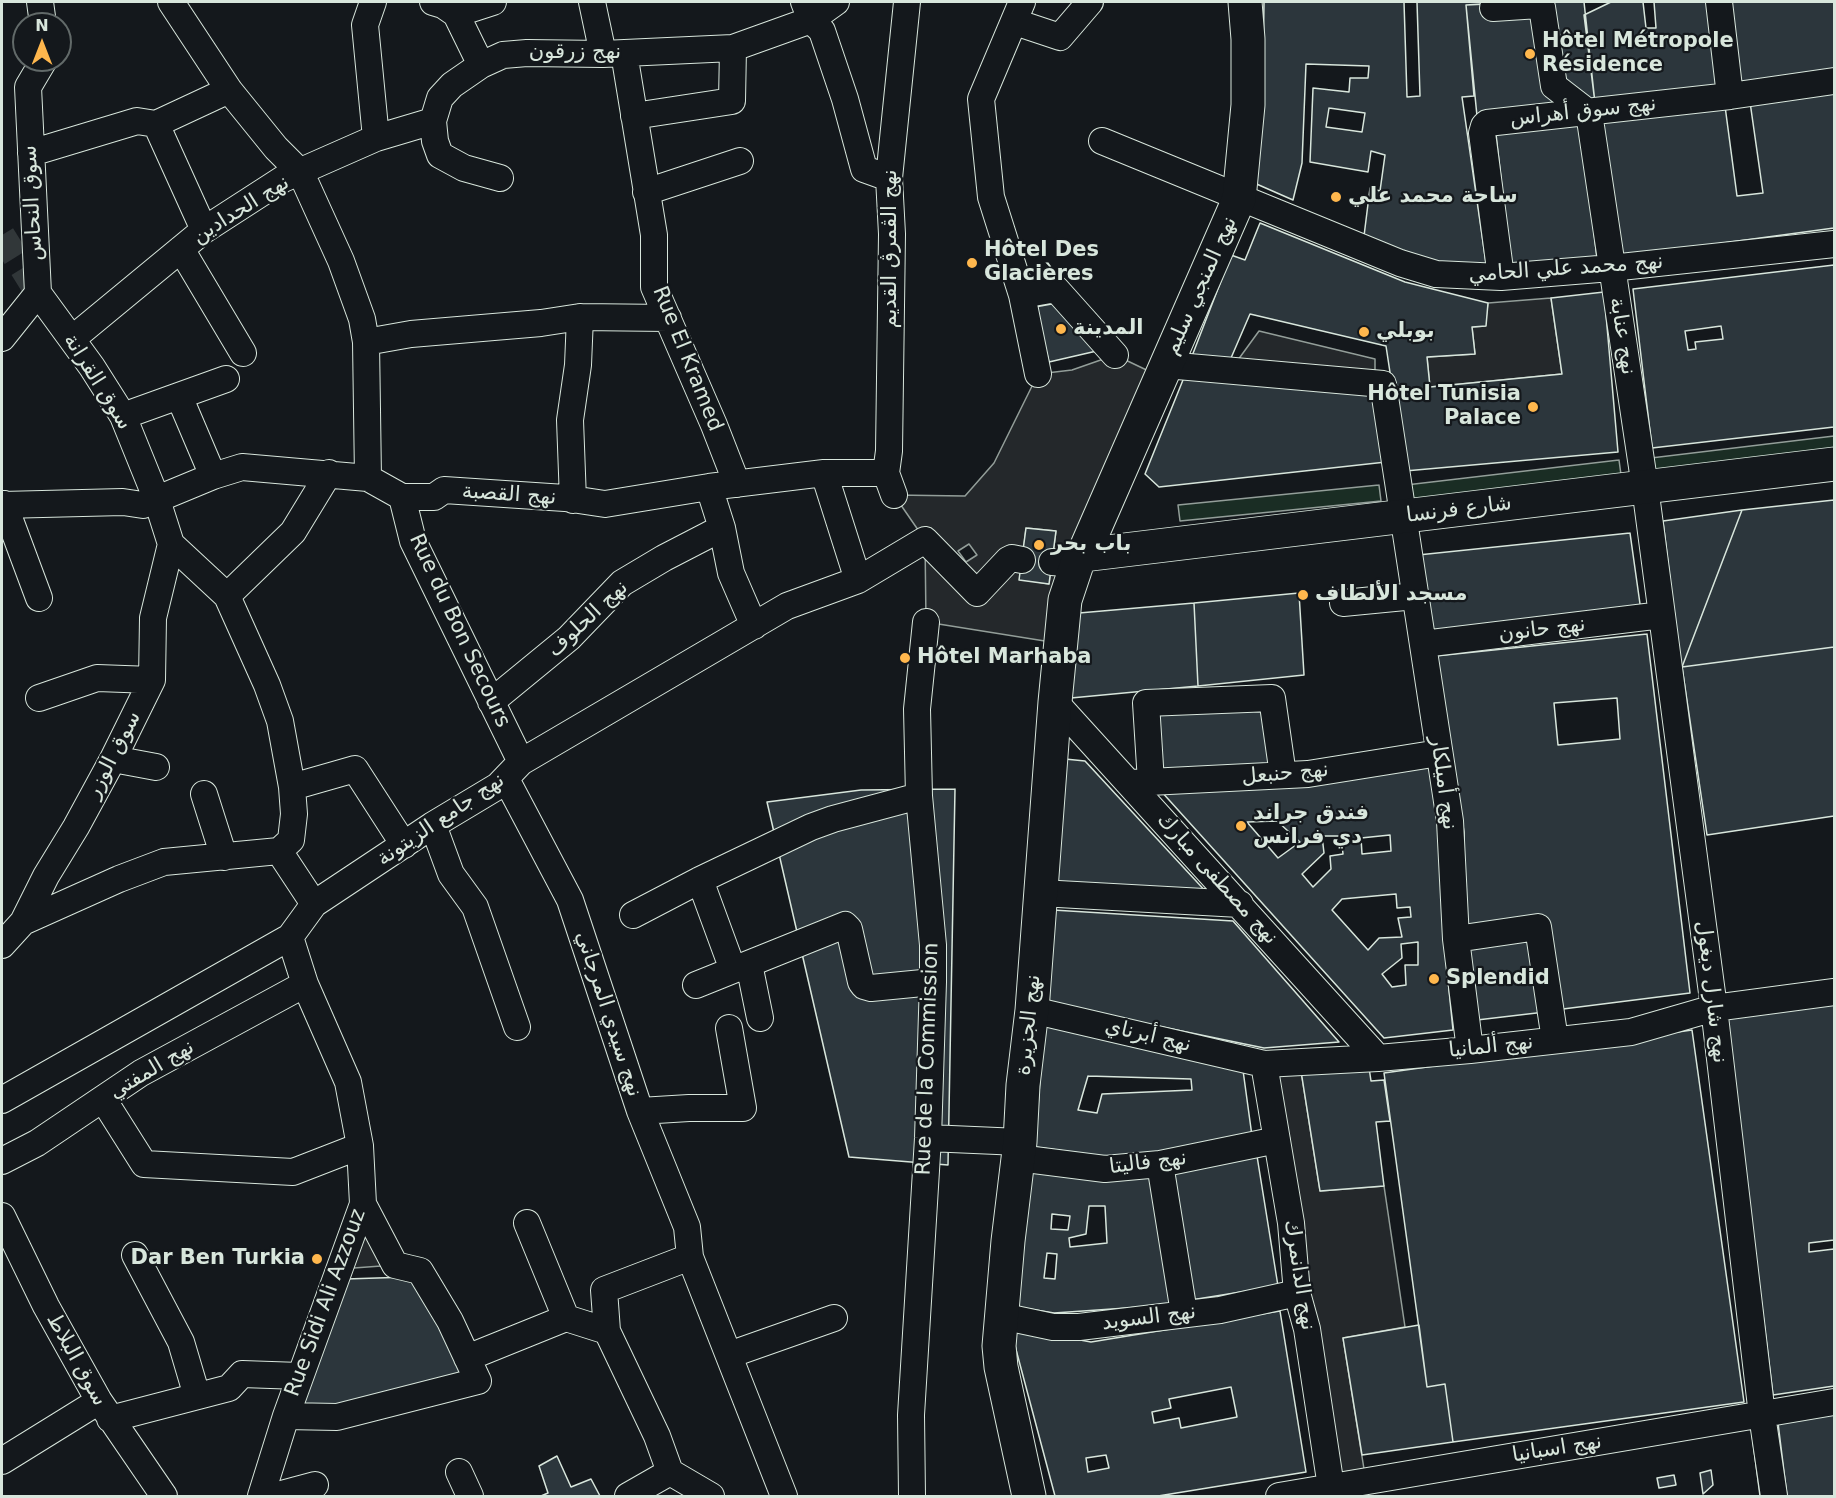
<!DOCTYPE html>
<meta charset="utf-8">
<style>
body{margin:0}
#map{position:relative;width:1836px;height:1498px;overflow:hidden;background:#14181c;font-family:"DejaVu Sans",sans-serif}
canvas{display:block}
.frame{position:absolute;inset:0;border:3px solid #d8e6dc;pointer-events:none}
.north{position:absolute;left:12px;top:12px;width:60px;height:60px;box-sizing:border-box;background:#14181c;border:2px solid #626a69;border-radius:50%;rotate:0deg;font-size:16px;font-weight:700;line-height:24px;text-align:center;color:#d8e6dc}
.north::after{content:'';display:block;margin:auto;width:21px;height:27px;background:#ffb74d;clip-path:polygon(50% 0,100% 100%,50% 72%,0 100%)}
</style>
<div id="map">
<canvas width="1836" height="1498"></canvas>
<div class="frame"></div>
<div class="north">N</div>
</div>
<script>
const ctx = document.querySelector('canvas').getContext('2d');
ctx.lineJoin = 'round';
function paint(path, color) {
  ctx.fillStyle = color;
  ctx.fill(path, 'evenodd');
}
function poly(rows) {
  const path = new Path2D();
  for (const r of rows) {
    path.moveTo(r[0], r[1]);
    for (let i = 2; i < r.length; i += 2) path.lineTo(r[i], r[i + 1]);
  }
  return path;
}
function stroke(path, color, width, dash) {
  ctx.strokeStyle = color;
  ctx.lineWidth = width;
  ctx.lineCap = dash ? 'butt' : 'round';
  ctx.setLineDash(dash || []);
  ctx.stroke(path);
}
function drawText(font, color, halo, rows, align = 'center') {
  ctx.font = font + ' "DejaVu Sans","Noto Naskh Arabic",sans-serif';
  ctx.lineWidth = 4.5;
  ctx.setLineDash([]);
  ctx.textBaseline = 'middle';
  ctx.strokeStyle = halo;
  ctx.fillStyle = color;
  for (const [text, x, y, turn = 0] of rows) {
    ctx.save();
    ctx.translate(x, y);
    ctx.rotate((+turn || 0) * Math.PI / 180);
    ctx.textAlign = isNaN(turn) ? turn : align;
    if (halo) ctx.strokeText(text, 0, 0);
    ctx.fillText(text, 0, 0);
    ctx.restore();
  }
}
const green = poly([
 [1834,436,1834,457,1653,478,1651,458,1834,436],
 [1619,460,1622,482,1408,507,1406,485,1619,460],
 [1379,485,1381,501,1180,521,1178,505,1379,485]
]);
const parking = poly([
 [1551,298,1562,374,1430,387,1427,357,1475,354,1472,327,1485,326,1488,303,1551,298],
 [1259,331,1375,359,1375,388,1227,375,1259,331],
 [1115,355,1157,375,1051,642,926,622,925,540,894,495,965,496,994,463,1038,374,1072,370,1115,355],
 [1026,528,1056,531,1049,584,1020,579,1026,528],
 [969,544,977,555,966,562,958,551,969,544],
 [1301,1071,1320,1191,1384,1186,1405,1327,1343,1338,1364,1469,1337,1473,1274,1075,1301,1071],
 [363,1204,395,1265,340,1269,363,1204]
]);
const building = poly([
 [1264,2,1404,2,1407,97,1420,96,1417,2,1531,2,1466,5,1474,96,1462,97,1487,270,1413,258,1364,236,1370,188,1380,191,1385,155,1371,151,1368,172,1310,162,1313,88,1349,92,1350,78,1368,78,1369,66,1306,64,1302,163,1293,200,1252,182,1263,70,1264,2],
 [1329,108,1365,113,1362,132,1326,127,1329,108],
 [1515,2,1584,2,1595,103,1477,116,1466,5,1515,2],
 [1611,2,1643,2,1646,28,1656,28,1654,2,1709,2,1720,86,1595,103,1584,15,1611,2],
 [1724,2,1834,2,1834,69,1736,84,1724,2],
 [1834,91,1834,228,1620,257,1602,123,1725,106,1737,196,1763,193,1750,102,1834,91],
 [1582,125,1597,259,1511,268,1496,134,1582,125],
 [1260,223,1405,282,1488,303,1486,326,1472,327,1475,354,1427,357,1430,387,1562,374,1551,298,1604,292,1618,452,1405,471,1386,346,1250,314,1231,358,1192,356,1231,255,1245,260,1260,223],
 [1834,265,1834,427,1652,448,1633,289,1834,265],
 [1721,326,1723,339,1695,342,1696,349,1688,350,1685,331,1721,326],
 [1057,303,1101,350,1049,362,1035,307,1057,303],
 [1185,375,1375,388,1386,462,1159,487,1145,474,1185,375],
 [1834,500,1834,647,1682,667,1742,510,1834,500],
 [1742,510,1682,667,1680,663,1663,521,1742,510],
 [1026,528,1056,531,1049,584,1019,580,1026,528],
 [1630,533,1641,611,1431,632,1418,555,1630,533],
 [1299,593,1304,675,1198,686,1194,603,1299,593],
 [1194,603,1198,686,1071,698,1079,613,1194,603],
 [1647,634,1690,993,1555,1010,1542,921,1465,930,1464,832,1436,656,1647,634],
 [1617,698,1620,739,1558,745,1554,703,1617,698],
 [1834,647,1834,816,1707,835,1682,667,1834,647],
 [1266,706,1275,768,1158,774,1153,710,1266,706],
 [1065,759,1085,761,1209,895,1056,886,1065,759],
 [1430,767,1440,821,1444,940,1453,1030,1384,1038,1160,790,1430,767],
 [1277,821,1300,842,1278,858,1247,822,1277,821],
 [1390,835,1391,851,1362,854,1361,838,1390,835],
 [1322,836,1341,836,1343,854,1330,856,1331,869,1313,887,1302,874,1324,853,1322,836],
 [1396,894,1397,908,1410,907,1411,917,1398,918,1402,937,1379,938,1368,950,1332,910,1342,899,1396,894],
 [1418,942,1418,965,1405,965,1406,985,1392,987,1382,974,1402,958,1401,944,1418,942],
 [955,789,948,1165,849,1157,767,802,861,790,955,789],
 [1053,910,1233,921,1339,1042,1264,1048,1046,1003,1053,910],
 [1536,934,1545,1012,1477,1020,1467,942,1536,934],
 [1834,1003,1834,1240,1809,1243,1809,1252,1834,1249,1834,1386,1773,1395,1726,1017,1834,1003],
 [1044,1026,1242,1063,1252,1136,1123,1159,1035,1147,1044,1026],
 [1088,1076,1191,1079,1192,1090,1102,1094,1097,1113,1078,1110,1088,1076],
 [1692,1030,1744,1402,1453,1442,1445,1384,1427,1387,1384,1073,1692,1030],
 [1368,1061,1371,1081,1384,1080,1390,1121,1376,1122,1384,1186,1320,1191,1301,1071,1368,1061],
 [1257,1156,1278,1286,1191,1300,1170,1170,1257,1156],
 [1029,1167,1152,1174,1170,1305,1054,1313,1011,1306,1029,1167],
 [1089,1206,1105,1206,1107,1243,1070,1247,1069,1238,1086,1234,1089,1206],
 [1052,1214,1070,1216,1068,1230,1051,1229,1052,1214],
 [1047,1253,1057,1254,1055,1279,1044,1278,1047,1253],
 [408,1277,432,1304,465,1377,339,1409,301,1408,346,1279,408,1277],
 [1280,1311,1306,1472,1158,1496,1055,1496,1010,1327,1091,1342,1280,1311],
 [1231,1387,1237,1417,1181,1428,1179,1418,1154,1423,1152,1412,1171,1408,1169,1399,1231,1387],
 [1106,1455,1109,1468,1088,1472,1086,1458,1106,1455],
 [1419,1325,1427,1387,1445,1384,1453,1442,1362,1455,1343,1338,1419,1325],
 [1834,1414,1834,1496,1787,1496,1778,1423,1834,1414],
 [1751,1427,1760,1496,1324,1496,1751,1427],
 [1711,1470,1713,1485,1703,1494,1700,1473,1711,1470],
 [1674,1475,1676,1485,1659,1488,1657,1478,1674,1475],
 [1751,1427,1760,1496,1324,1496,1751,1427],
 [557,1456,571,1487,591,1479,600,1496,541,1496,548,1493,539,1466,557,1456]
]);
const minorTunnel = poly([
 [2,235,38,293]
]);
const minor = poly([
 [40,2,43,24],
 [171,2,229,90,276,148,301,173,341,261,362,319,366,342,368,478],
 [373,2,365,25,376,138],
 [433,2,443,5,456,14,481,65],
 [592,2,603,54],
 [804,2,811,20,822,31,845,99,864,169,889,178],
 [1022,2,981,99,991,197,1022,295,1038,374],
 [1719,2,1730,96],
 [1493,8,1539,5,1542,7,1554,86,1589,113,1645,487,1714,1008,1762,1415,1774,1496],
 [456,14,493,2],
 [1015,22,1060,37,1090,2],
 [624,53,654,235,654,287,714,425,737,484],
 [634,116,732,101,733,48],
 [156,124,204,230],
 [1102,141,1400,263,1436,274,1501,277,1611,268,1834,244],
 [31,153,137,121,156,124,229,90],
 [500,178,464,168,440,155,435,141,433,121,440,98,452,85,481,65,503,55,527,53,603,54,733,48,811,20,836,2],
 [646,192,740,161],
 [181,249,243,353],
 [1501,277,1482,133,1484,126,1487,123,1730,96,1834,81],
 [1022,295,1056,289,1115,355],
 [2,338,38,293,28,87,44,60],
 [72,339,204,230,283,179,376,138,433,121],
 [366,342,411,334,541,323,580,317,668,318],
 [1166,365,1383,384,1450,821,1456,939,1470,1050],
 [179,396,213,476],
 [123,416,226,379],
 [824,473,858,580],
 [709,487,722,528,731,573,754,626],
 [894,495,886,473,889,451,892,234,889,178,907,2],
 [402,497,413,541,521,762],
 [573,500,570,420,578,365,580,317],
 [4,504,39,598],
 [2,505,123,502,143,505,213,476,242,467,368,478,402,497,434,497,444,490,565,498,605,504,709,487,824,473,886,473],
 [171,544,227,596,267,685,280,721,292,787,294,814,291,840,279,851,314,904],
 [1052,562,1077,564],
 [227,596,293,532,329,473],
 [1343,603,1415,596],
 [1423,644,1662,615],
 [39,698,97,678,152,680],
 [491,702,569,638,622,583,664,558,722,528],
 [1055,702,1378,1058],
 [113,759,156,767],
 [506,779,570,900,640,1111,687,1227,690,1257,784,1496],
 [1151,782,1146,703,1272,698,1283,775],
 [1129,783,1308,774,1439,753],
 [292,787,355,769,404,845],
 [204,794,224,857],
 [433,825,451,874,475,907,517,1027],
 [700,880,733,970],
 [1040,893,1240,904],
 [633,915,700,880,811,827,833,819,919,796],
 [23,922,119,879,164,862,279,851],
 [1456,939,1538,927,1555,1040],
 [2,945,23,922,46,876,76,827,113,759,152,680,153,618,171,544,157,500,123,416,92,367,38,293],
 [749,964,760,1018],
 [696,985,845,925,849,929,861,982,864,986,871,988,933,982],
 [1032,1010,1264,1064,1378,1058,1470,1050,1631,1032,1714,1008,1834,992],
 [1264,1064,1291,1223,1297,1293,1307,1329,1331,1487],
 [103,1099,144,1164,293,1172,360,1146],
 [2,1100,290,937,314,904,433,825,498,786,521,762,787,606,858,580,925,540,977,593,1008,560,1012,558,1022,560],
 [640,1111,689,1108,743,1108,729,1028],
 [928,1138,1020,1142],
 [1018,1158,1105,1169,1160,1164,1277,1140],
 [2,1161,37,1143,141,1073,305,984],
 [1160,1164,1184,1313],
 [2,1216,46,1306,99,1401,164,1496],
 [527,1223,566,1318],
 [135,1255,181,1342,197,1396],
 [1001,1316,1053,1327,1079,1327,1220,1310,1297,1293],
 [607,1331,604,1290,690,1257],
 [729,1355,834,1318],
 [467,1358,566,1318,607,1331,657,1436,670,1472,711,1496],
 [286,1416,337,1417,478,1381,450,1321,420,1271,395,1265,363,1204],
 [110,1419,229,1388,242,1374,300,1376],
 [2,1461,99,1401],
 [459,1472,470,1496],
 [261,1496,286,1416,363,1204,360,1146,348,1082,305,984,290,937],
 [274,1496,315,1485],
 [628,1496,670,1472],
 [912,1496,911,1415,928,1138,933,982,933,945,919,796,917,709,926,622],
 [1279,1496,1834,1402]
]);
const major = poly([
 [1083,555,1834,464],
 [1029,1496,1001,1367,999,1346,1008,1241,1020,1142,1023,1085,1032,1010,1055,702,1065,600,1077,564,1083,555,1239,199,1248,105,1248,39,1245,2]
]);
const markers = [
 [1530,54,6,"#ffb74d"],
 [1336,197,6,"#ffb74d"],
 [972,263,6,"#ffb74d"],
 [1061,329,6,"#ffb74d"],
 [1364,332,6,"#ffb74d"],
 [1533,407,6,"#ffb74d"],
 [1039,545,6,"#ffb74d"],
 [1303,595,6,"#ffb74d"],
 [905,658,6,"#ffb74d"],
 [1241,826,6,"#ffb74d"],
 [1434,979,6,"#ffb74d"],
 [317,1259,6,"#ffb74d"]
];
const poiNames = [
 ["Hôtel Métropole",1542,42],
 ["Résidence",1542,66],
 ["ساحة محمد علي",1348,197],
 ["Hôtel Des",984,251],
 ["Glacières",984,275],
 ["المدينة",1073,329],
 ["بوبلي",1376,332],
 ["Hôtel Tunisia",1521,395,"right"],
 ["Palace",1521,419,"right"],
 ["باب بحر",1051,545],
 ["مسجد الألطاف",1315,595],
 ["Hôtel Marhaba",917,658],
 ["فندق جراند",1253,814],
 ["دي فرانس",1253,838],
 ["Splendid",1446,979],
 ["Dar Ben Turkia",305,1259,"right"]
];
const streetNames = [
 ["نهج زرقون",575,53],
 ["نهج سوق أهراس",1583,112,-6],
 ["سوق النحاس",33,203,-93],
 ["نهج الحدادين",241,210,-32],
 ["نهج الڨمرڨ القديم",891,249,-90],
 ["نهج محمد علي الحامي",1566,269,-4],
 ["نهج المنجي سليم",1201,286,-66],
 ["نهج عنابة",1622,336,81],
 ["Rue El Kramed",687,359,68],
 ["سوق القرانة",97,382,58],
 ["نهج القصبة",509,495,4],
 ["شارع فرنسا",1459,510,-7],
 ["نهج الحلوف",588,619,-43],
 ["نهج حانون",1542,630,-7],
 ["Rue du Bon Secours",459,631,65],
 ["سوق الوزر",114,755,-63],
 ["نهج حنبعل",1285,774,-5],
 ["نهج أميلكار",1443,783,82],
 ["نهج جامع الزيتونة",441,820,-34],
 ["نهج مصطفى مبارك",1217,879,48],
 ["نهج شارل ديغول",1711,992,83],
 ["نهج سيدي المرجاني",608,1014,72],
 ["نهج الجزيرة",1029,1025,-84],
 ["نهج أبرناي",1148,1036,13],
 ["نهج ألمانيا",1491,1047,-6],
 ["Rue de la Commission",928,1059,-88],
 ["نهج المفتي",152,1070,-31],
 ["نهج فاليتا",1148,1163,-7],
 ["نهج الدانمرك",1299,1275,81],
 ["Rue Sidi Ali Azzouz",326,1303,-70],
 ["نهج السويد",1149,1318,-7],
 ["سوق البلاط",76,1360,61],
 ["نهج اسبانيا",1557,1449,-9]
];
paint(green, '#1a2d24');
stroke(green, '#939e99', 1.5);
paint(parking, '#24282b');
stroke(parking, '#939e99', 1.5);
paint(building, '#2c363c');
stroke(building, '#d8e6dc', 1.5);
stroke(minorTunnel, '#313739', 26, [26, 13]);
stroke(minor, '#d8e6dc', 28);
stroke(major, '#d8e6dc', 35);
stroke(minor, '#14181c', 26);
stroke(major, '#14181c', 33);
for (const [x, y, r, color] of markers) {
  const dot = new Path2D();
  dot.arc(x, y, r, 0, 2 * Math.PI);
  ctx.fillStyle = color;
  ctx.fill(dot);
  stroke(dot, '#14181c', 2);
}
drawText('bold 21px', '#d8e6dc', '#14181c', poiNames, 'left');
drawText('21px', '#d8e6dc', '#14181c', streetNames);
</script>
